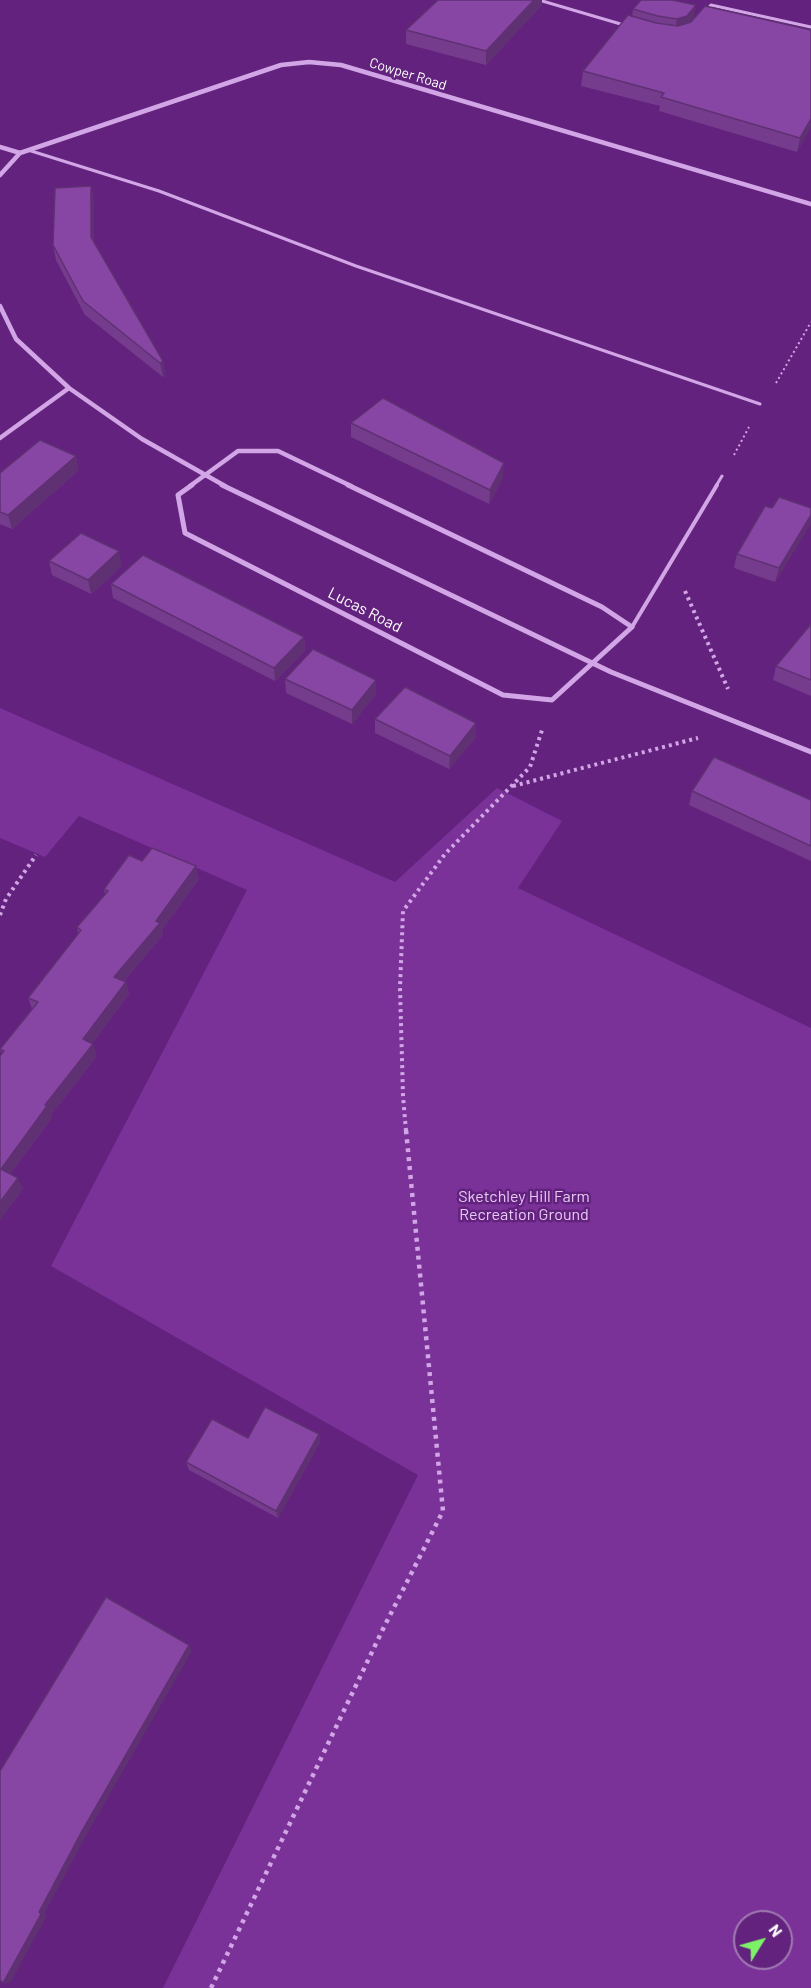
<!DOCTYPE html>
<style>
body{margin:0}
#map{position:relative;width:811px;height:1988px;overflow:hidden;background:#62227d;font-family:Barlow,sans-serif}
canvas{display:block}
.north{position:absolute;left:733px;top:1910px;width:60px;height:60px;box-sizing:border-box;background:#62227d;border:2px solid #a17ab1;border-radius:50%;rotate:53deg;font-size:16px;font-weight:700;line-height:24px;text-align:center;color:#fff}
.north::after{content:'';display:block;margin:auto;width:21px;height:27px;background:#7cf268;clip-path:polygon(50% 0,100% 100%,50% 72%,0 100%)}
</style>
<div id="map">
<canvas width="811" height="1988"></canvas>
<div class="north">N</div>
</div>
<script>
const ctx = document.querySelector('canvas').getContext('2d');
ctx.lineJoin = 'round';
function paint(path, color) {
  ctx.fillStyle = color;
  ctx.fill(path, 'evenodd');
}
function poly(rows) {
  const path = new Path2D();
  for (const r of rows) {
    path.moveTo(r[0], r[1]);
    for (let i = 2; i < r.length; i += 2) path.lineTo(r[i], r[i + 1]);
  }
  return path;
}
function stroke(path, color, width, dash) {
  ctx.strokeStyle = color;
  ctx.lineWidth = width;
  ctx.lineCap = dash ? 'butt' : 'round';
  ctx.setLineDash(dash || []);
  ctx.stroke(path);
}
function drawText(font, color, halo, rows, align = 'center') {
  ctx.font = font + ' Barlow,sans-serif';
  ctx.lineWidth = 5;
  ctx.setLineDash([]);
  ctx.textBaseline = 'middle';
  ctx.strokeStyle = halo;
  ctx.fillStyle = color;
  for (const [text, x, y, turn = 0] of rows) {
    ctx.save();
    ctx.translate(x, y);
    ctx.rotate((+turn || 0) * Math.PI / 180);
    ctx.textAlign = isNaN(turn) ? turn : align;
    if (halo) ctx.strokeText(text, 0, 0);
    ctx.fillText(text, 0, 0);
    ctx.restore();
  }
}
const green = poly([
 [0,708,395,882,497,788,562,821,518,888,811,1028,811,1988,163,1988,418,1475,51,1266,247,890,79,816,45,857,0,838],
 [745,1922,781,1922,781,1958,745,1958]
]);
const pathFar2 = poly([
 [776,383,811,322],
 [734,455,749,427]
]);
const pathFar1 = poly([
 [685,591,728,689],
 [513,786,698,738],
 [0,915,6,899,36,855],
 [406,1131,403,1096,400,988,403,911,445,854,530,767,543,727]
]);
const path = poly([
 [211,1988,383,1629,443,1511,406,1130]
]);
const laneFar1 = poly([
 [539,0,624,25],
 [707,10,711,5,811,27],
 [28,150,159,191,356,266,760,404],
 [716,486,722,476]
]);
const lane = poly([
 [632,627,717,485]
]);
const streetFar1 = poly([
 [0,147,20,153,281,65,309,62,341,65,811,204],
 [0,175,20,153],
 [0,306,16,339,69,388,142,439,225,486],
 [0,438,69,388],
 [190,486,238,451,278,451,351,486]
]);
const street = poly([
 [192,485,178,495,185,533,503,695,552,700,632,627,602,607,348,485],
 [222,485,611,672,811,752]
]);
const wall = poly([
 [542,5,486,65,406,44,406,30],
 [633,9,694,18,811,30,811,127,797,152,659,111,660,106,581,86,583,71,632,17],
 [91,186,94,201,94,242,163,361,165,375,163,377,85,315,56,260,53,245],
 [351,423,503,478,489,504,351,437],
 [79,470,12,529,0,524,0,473],
 [772,508,811,508,811,523,775,582,734,568,737,554],
 [49,561,122,566,91,594,52,575],
 [111,584,304,637,305,651,275,681,113,598],
 [811,624,811,696,773,680,776,666],
 [285,679,376,680,376,694,352,724,286,693],
 [375,719,476,723,476,737,449,769,375,733],
 [692,791,811,800,811,861,689,805],
 [142,861,199,879,162,930,163,935,124,981,126,982,129,994,92,1044,97,1056,51,1115,52,1118,10,1174,23,1189,0,1220,0,1056,2,1054,0,1049,32,1009,28,998,78,934,77,927,105,895,104,889],
 [319,1434,320,1442,278,1518,189,1470,186,1462,248,1438]
]);
const shadedWall = poly([
 [534,0,542,0,542,5,486,65,486,51],
 [696,5,694,19,685,30,675,33,677,19],
 [811,119,811,127,797,152,800,138],
 [91,186,94,201,94,252,91,237],
 [163,361,165,375,163,377,160,363],
 [76,456,79,470,12,529,8,515],
 [504,463,503,478,489,504,490,490],
 [811,515,811,523,775,582,779,568],
 [119,551,122,566,91,594,88,580],
 [304,637,305,651,275,681,274,668],
 [376,680,376,694,352,724,352,710],
 [476,723,476,737,449,769,450,756],
 [196,866,199,879,162,930,163,935,117,989,114,977],
 [126,982,129,994,87,1051,83,1039],
 [93,1044,97,1056,51,1115,52,1118,6,1179,1,1169,45,1105],
 [18,1178,23,1189,0,1220,0,1202],
 [319,1434,320,1442,278,1518,276,1511],
 [189,1645,192,1651,87,1834,44,1914,47,1916,10,1983,3,1983,39,1912,82,1831]
]);
const building = poly([
 [438,0,534,0,486,51,406,30,438,0],
 [641,0,672,0,696,5,687,16,677,19,658,16,633,9,641,0],
 [705,6,811,30,811,119,800,138,661,97,664,93,583,71,628,15,656,23,678,26,691,22,705,6],
 [91,186,91,237,163,361,160,363,83,301,53,245,55,188,91,186],
 [383,398,504,463,490,490,351,423,383,398],
 [40,440,76,456,8,515,0,512,0,473,40,440],
 [779,497,811,508,811,515,779,568,737,554,765,506,772,508,779,497],
 [81,533,119,551,88,580,49,561,81,533],
 [143,555,304,637,274,668,111,584,143,555],
 [811,624,811,680,776,666,811,624],
 [313,649,376,680,352,710,285,679,313,649],
 [405,687,476,723,450,756,375,719,405,687],
 [714,757,811,800,811,846,692,791,714,757],
 [152,848,196,866,156,921,160,923,114,977,126,982,83,1039,93,1044,45,1105,47,1106,1,1169,18,1178,0,1202,0,1056,4,1051,0,1049,38,1002,28,998,81,930,77,927,108,891,104,889,129,855,142,861,152,848],
 [265,1407,319,1434,276,1511,186,1462,212,1419,248,1438,265,1407],
 [106,1597,189,1645,82,1831,39,1912,41,1914,3,1983,0,1980,0,1771,106,1597]
]);
const farStreetnames = [
 ["Cowper Road",408,74,17]
];
const streetNames = [
 ["Lucas Road",365,610,27]
];
const parkNames = [
 ["Sketchley Hill Farm",524,1197],
 ["Recreation Ground",524,1215]
];
paint(green, '#7a3299');
stroke(pathFar2, '#d2a6e6', 2, [2, 3]);
stroke(pathFar1, '#d2a6e6', 4, [3, 4]);
stroke(path, '#d2a6e6', 4.5, [4, 5]);
stroke(laneFar1, '#d2a6e6', 3);
stroke(lane, '#d2a6e6', 4);
stroke(streetFar1, '#d2a6e6', 4.5);
stroke(street, '#d2a6e6', 5);
paint(wall, '#753c8d');
paint(shadedWall, '#5f3173');
paint(building, '#8846a4');
stroke(building, '#5f3173', 1.5);
drawText('14px', '#fff', '#62227d', farStreetnames);
drawText('16px', '#fff', '#62227d', streetNames);
drawText('16px', '#e7c9f5', '#62227d', parkNames);
</script>
